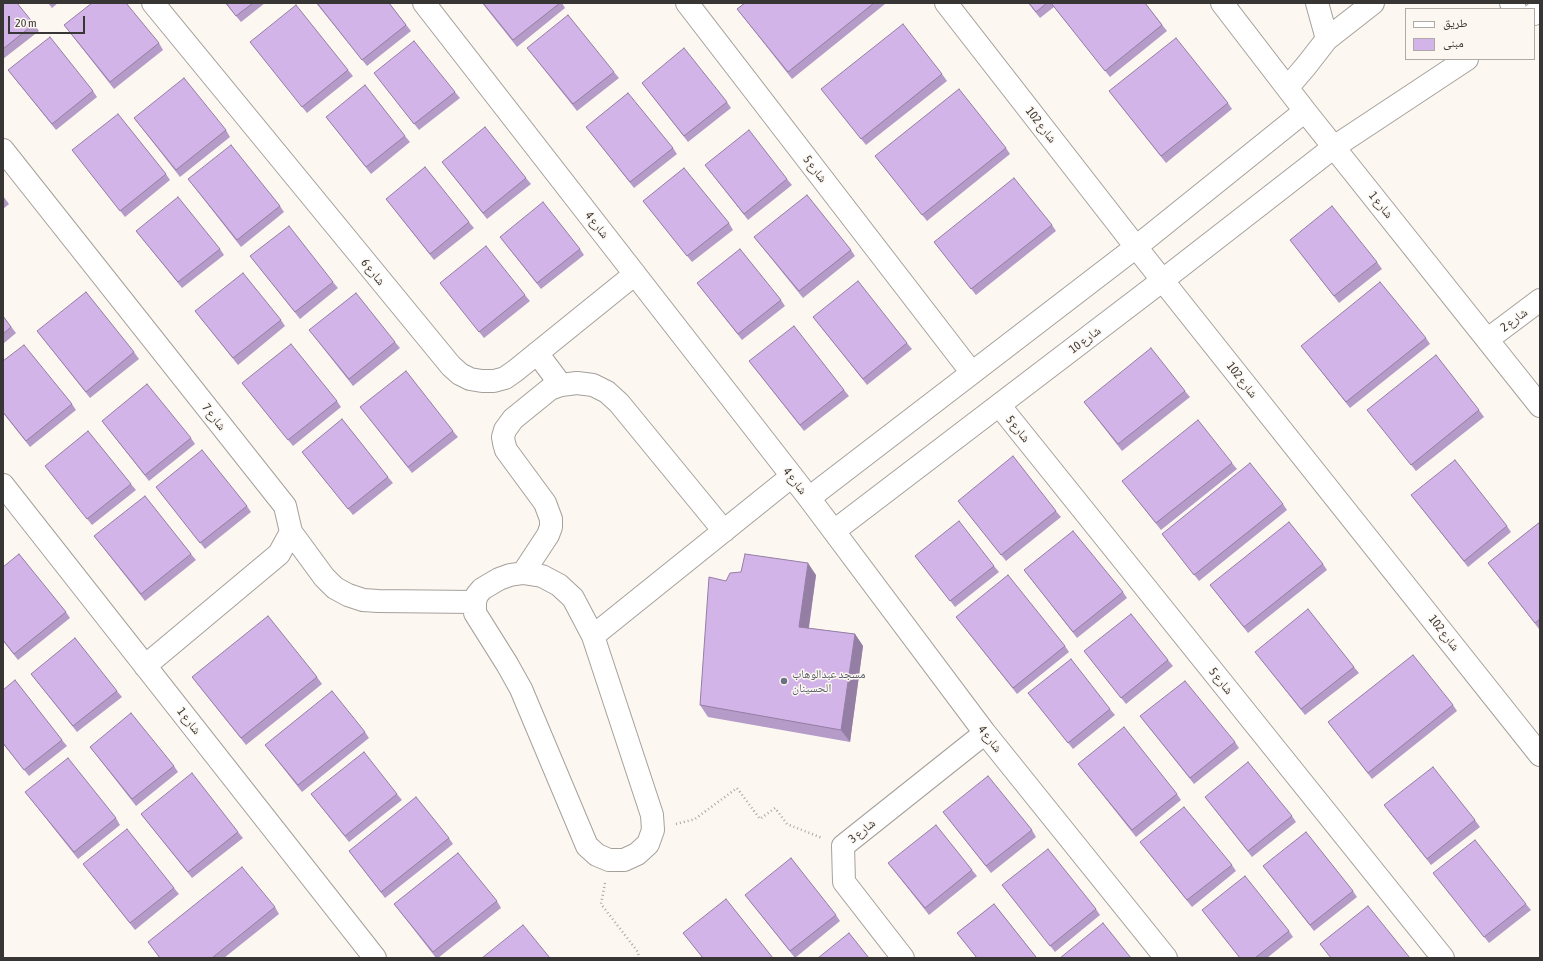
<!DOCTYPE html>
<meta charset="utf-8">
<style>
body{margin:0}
#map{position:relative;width:1543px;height:961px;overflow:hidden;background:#fdf7f2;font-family:"Asap Condensed","Noto Naskh Arabic",sans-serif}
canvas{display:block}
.frame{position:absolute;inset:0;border:4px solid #383634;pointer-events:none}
.legend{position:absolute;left:1405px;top:8px;width:130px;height:52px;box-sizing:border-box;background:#fdf7f2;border:1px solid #aeaaa6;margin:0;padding:5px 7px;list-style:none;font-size:12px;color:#383634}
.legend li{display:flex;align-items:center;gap:8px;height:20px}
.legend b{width:20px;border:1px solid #aeaaa6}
.scale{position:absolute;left:8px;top:16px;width:77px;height:18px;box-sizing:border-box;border:2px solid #383634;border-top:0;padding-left:5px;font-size:12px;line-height:14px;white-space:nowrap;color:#383634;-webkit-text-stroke:3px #fdf7f2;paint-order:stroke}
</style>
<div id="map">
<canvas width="1543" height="961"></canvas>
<div class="frame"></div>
<ul class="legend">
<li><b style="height:5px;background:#fff"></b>طريق</li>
<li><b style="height:11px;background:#d3b4e9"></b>مبنى</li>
</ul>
<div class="scale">20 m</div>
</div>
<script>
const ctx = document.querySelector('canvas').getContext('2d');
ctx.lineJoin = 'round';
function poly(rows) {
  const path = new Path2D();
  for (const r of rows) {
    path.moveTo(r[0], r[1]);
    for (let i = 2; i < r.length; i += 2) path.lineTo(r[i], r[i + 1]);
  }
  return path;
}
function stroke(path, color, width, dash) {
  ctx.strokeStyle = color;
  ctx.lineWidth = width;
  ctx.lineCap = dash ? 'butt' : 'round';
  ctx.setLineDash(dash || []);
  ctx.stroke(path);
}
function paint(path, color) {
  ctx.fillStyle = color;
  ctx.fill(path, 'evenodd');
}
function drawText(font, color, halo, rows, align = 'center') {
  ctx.font = font + ' "Asap Condensed","Noto Naskh Arabic",sans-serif';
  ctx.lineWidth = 3;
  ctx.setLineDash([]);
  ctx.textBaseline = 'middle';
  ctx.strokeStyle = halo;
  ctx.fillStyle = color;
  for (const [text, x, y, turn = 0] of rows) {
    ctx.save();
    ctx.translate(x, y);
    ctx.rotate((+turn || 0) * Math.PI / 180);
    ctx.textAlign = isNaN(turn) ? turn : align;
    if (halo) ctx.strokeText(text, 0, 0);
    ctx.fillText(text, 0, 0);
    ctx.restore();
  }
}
const path = poly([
 [676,824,695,819,737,788,760,819,775,808,787,824,822,838],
 [605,883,601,904,638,952,639,958]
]);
const minor = poly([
 [153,3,451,366,460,374,470,379,482,381,494,381,505,378,515,371,635,274],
 [424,3,809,498,985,733,1166,958],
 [687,3,972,373],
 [946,3,1136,247,1540,755],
 [1222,3,1305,111,1540,406],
 [1511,3,1515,9],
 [1534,14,1540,10],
 [1327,39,1373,3],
 [1288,87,1306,66,1327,39,1317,3],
 [3,150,285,506,291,532,279,554,145,666],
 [1488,339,1540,300],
 [537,353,561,385],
 [999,405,1443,958],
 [3,485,375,958],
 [809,498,1136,247,1305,111],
 [834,531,1163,280,1334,147,1467,59],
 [291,532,324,577,335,588,348,595,363,600,378,601,475,602],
 [523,573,542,576,559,585,573,598,593,636,652,815,653,830,648,844,637,854,624,860,609,860,597,855,587,846,521,689,507,664,475,613,475,602,477,595,482,589,499,579,510,575,523,573],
 [523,573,548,535,551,527,551,519,545,503,506,450,504,443,503,437,505,430,513,419,550,389,561,385,577,383,593,385,607,392,619,403,724,531],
 [593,636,792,476],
 [903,958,844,882,843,846,985,733]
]);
const wall = poly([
 [3,3,34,24,39,31,3,59],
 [48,3,58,3,52,8],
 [225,3,265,3,241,22],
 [316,3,389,3,411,31,367,66],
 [482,3,562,3,565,8,517,47],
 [745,3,884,3,885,4,792,79,737,9],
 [1028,3,1145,3,1167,31,1110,77,1054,7,1040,18],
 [64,25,159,43,163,50,114,89],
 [250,42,348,70,353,76,307,113],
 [527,48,614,72,619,78,577,111],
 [8,70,93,91,97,97,56,130],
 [374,73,455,92,460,98,419,130],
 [942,74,947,81,866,145,821,89],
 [642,83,727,102,731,108,688,142],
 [1109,91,1228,103,1232,109,1166,163],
 [326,117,405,136,410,142,371,174],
 [134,118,226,130,230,137,180,177],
 [586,127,673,148,677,154,634,188],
 [1006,148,1010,154,927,221,875,156],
 [72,150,166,174,170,180,125,217],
 [442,162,526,178,531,184,487,219],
 [705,165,787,179,792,185,748,220],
 [188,179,280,206,284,212,241,247],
 [3,196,9,204,3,209],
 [386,199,469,222,474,228,434,260],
 [643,201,729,223,733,230,692,262],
 [1052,225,1056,231,976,295,934,242],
 [136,231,220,249,224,255,182,288],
 [500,237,580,249,584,255,541,289],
 [754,237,851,250,855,256,803,298],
 [1290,240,1377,262,1382,269,1339,303],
 [250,256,333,282,338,288,300,319],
 [440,283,525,295,530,301,484,338],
 [697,283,781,300,785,306,742,340],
 [195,311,281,320,285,326,238,365],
 [3,316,16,333,3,344],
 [813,317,907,343,912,349,867,385],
 [309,330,395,342,400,348,353,386],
 [37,331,134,352,139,359,90,398],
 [1426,338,1430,344,1350,408,1301,346],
 [3,361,72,404,76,410,30,447,3,413],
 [749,361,844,390,849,396,804,431],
 [242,383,337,401,341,407,293,446],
 [1185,391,1190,397,1122,451,1084,402],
 [360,407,453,431,458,437,412,473],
 [1367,410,1479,410,1484,417,1416,471],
 [102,421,191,438,195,444,149,481],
 [302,452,388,477,393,483,353,515],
 [1232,463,1237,469,1161,530,1122,481],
 [45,466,131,484,136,490,92,525],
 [156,487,247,506,251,512,205,549],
 [1411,495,1507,526,1511,532,1468,567],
 [958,501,1056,511,1061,517,1006,561],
 [1283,504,1287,510,1199,581,1162,534],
 [1540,522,1540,629,1539,629,1488,563],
 [94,536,191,554,196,560,145,601],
 [915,556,994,566,999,572,955,607],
 [1323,564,1327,570,1248,633,1210,585],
 [3,567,66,612,70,618,18,660,3,641],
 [1024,570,1123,592,1127,598,1077,638],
 [816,575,809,628,855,634,863,646,850,742,708,717,700,705,726,581],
 [956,617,1065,646,1069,652,1017,694],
 [1084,651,1168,660,1173,666,1126,704],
 [1255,652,1354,667,1359,673,1305,715],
 [31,674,117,691,122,697,77,732],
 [192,677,317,677,322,684,246,745],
 [3,690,62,740,67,746,29,776,3,744],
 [1028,693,1110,709,1115,715,1073,749],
 [1453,705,1457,711,1372,779,1328,722],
 [1140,716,1235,742,1239,748,1194,784],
 [365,732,369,738,302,792,265,745],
 [90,747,174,766,178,772,136,806],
 [1078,764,1177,794,1181,800,1136,837],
 [25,792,116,818,120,825,78,859],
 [311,794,397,794,402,800,349,842],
 [1205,797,1292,816,1296,822,1252,857],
 [1384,805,1475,820,1480,827,1431,865],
 [943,812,1032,830,1036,837,991,873],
 [141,814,238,832,243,838,192,878],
 [449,838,453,844,385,898,349,851],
 [1140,842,1232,865,1236,871,1192,907],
 [888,863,972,870,977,876,929,915],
 [83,864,174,888,179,894,135,930],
 [1263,866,1353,891,1357,897,1314,931],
 [1433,873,1526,904,1531,910,1489,943],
 [1002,885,1096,909,1100,915,1055,952],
 [745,895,836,915,840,921,795,958],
 [497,901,501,908,438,958,436,958,394,904],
 [994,904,1037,958,977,958,962,939,957,933],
 [275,907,279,914,224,958,160,958,148,942],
 [1202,910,1289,931,1293,937,1267,958,1240,958],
 [683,933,773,958,703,958]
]);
const shadedWall = poly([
 [808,563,816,575,807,639,799,627],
 [855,634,863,646,850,742,841,730]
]);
const building = poly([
 [3,3,17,3,34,24,3,49,3,3],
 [92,3,126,3,159,43,110,82,64,25,92,3],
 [226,3,253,3,236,16,226,3],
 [317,3,389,3,406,25,362,60,317,3],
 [483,3,560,3,513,40,483,3],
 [745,3,874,3,788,72,737,9,745,3],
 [1029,3,1047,3,1036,12,1029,3],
 [1051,3,1145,3,1162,25,1105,71,1051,3],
 [296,5,348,70,302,107,250,42,296,5],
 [568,15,614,72,573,104,527,48,568,15],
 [903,24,942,74,861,139,821,89,903,24],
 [50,37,93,91,52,124,8,70,50,37],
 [1176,38,1228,103,1161,156,1109,91,1176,38],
 [414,41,455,92,414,124,374,73,414,41],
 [684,48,727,102,684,136,642,83,684,48],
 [184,78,226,130,176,170,134,118,184,78],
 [365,85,405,136,366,167,326,117,365,85],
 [959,89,1006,148,922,215,875,156,959,89],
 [628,93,673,148,630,182,586,127,628,93],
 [118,114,166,174,120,211,72,150,118,114],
 [485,127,526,178,483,213,442,162,485,127],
 [749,130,787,179,744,214,705,165,749,130],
 [231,145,280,206,237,240,188,179,231,145],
 [425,167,469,222,430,254,386,199,425,167],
 [684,168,729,223,687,256,643,201,684,168],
 [1014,178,1052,225,971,289,934,242,1014,178],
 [807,195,851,250,799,291,754,237,807,195],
 [178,197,220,249,178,282,136,231,178,197],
 [543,202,580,249,537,283,500,237,543,202],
 [1332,206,1377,262,1334,296,1290,240,1332,206],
 [289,226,333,282,295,312,250,256,289,226],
 [486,246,525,295,479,332,440,283,486,246],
 [740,249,781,300,738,334,697,283,740,249],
 [243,273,281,320,233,358,195,311,243,273],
 [858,281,907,343,863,379,813,317,858,281],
 [1380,282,1426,338,1346,402,1301,346,1380,282],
 [86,292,134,352,86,392,37,331,86,292],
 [356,293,395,342,349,379,309,330,356,293],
 [3,316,11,327,3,334,3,316],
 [794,326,844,390,800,425,749,361,794,326],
 [291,344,337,401,288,440,242,383,291,344],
 [24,345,72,404,26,441,3,412,3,361,24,345],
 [1151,348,1185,391,1118,444,1084,402,1151,348],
 [1436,355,1479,410,1411,465,1367,410,1436,355],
 [406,371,453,431,408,467,360,407,406,371],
 [147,384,191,438,145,475,102,421,147,384],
 [342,419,388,477,348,509,302,452,342,419],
 [1198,420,1232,463,1156,523,1122,481,1198,420],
 [88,431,131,484,87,519,45,466,88,431],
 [202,450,247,506,200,543,156,487,202,450],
 [1013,456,1056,511,1001,555,958,501,1013,456],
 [1455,460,1507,526,1464,561,1411,495,1455,460],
 [1250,463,1283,504,1194,575,1162,534,1250,463],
 [145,496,191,554,141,594,94,536,145,496],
 [959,521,994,566,950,601,915,556,959,521],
 [1289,522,1323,564,1244,627,1210,585,1289,522],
 [1540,522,1540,619,1535,623,1488,563,1540,522],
 [1073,531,1123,592,1073,632,1024,570,1073,531],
 [19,554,66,612,14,654,3,640,3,567,19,554],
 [745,554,808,563,799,627,855,634,841,730,700,705,709,577,726,581,730,573,741,572,745,554],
 [1008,575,1065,646,1013,688,956,617,1008,575],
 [1308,609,1354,667,1301,709,1255,652,1308,609],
 [1131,614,1168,660,1121,698,1084,651,1131,614],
 [268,616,317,677,241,738,192,677,268,616],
 [75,638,117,691,73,726,31,674,75,638],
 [1413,655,1453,705,1368,773,1328,722,1413,655],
 [1071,659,1110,709,1068,743,1028,693,1071,659],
 [15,680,62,740,24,770,3,743,3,690,15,680],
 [1185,681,1235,742,1190,778,1140,716,1185,681],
 [332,691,365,732,298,785,265,745,332,691],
 [131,713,174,766,132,799,90,747,131,713],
 [1124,727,1177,794,1132,830,1078,764,1124,727],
 [364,752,397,794,345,836,311,794,364,752],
 [68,758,116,818,74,852,25,792,68,758],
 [1248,762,1292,816,1248,851,1205,797,1248,762],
 [1433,767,1475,820,1427,859,1384,805,1433,767],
 [192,773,238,832,188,872,141,814,192,773],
 [988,776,1032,830,986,866,943,812,988,776],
 [416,797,449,838,381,892,349,851,416,797],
 [1184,807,1232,865,1187,900,1140,842,1184,807],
 [936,825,972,870,925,908,888,863,936,825],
 [127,829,174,888,130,923,83,864,127,829],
 [1306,832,1353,891,1310,925,1263,866,1306,832],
 [1475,840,1526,904,1484,937,1433,873,1475,840],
 [1048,849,1096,909,1050,946,1002,885,1048,849],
 [458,853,497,901,433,952,394,904,458,853],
 [791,858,836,915,790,951,745,895,791,858],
 [242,867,275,907,212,958,160,958,148,942,242,867],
 [1245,876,1289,931,1255,958,1240,958,1202,910,1245,876],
 [726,899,773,958,703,958,683,933,726,899],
 [994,904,1036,957,1034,958,977,958,957,933,994,904],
 [1368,906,1410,958,1331,958,1320,944,1368,906],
 [1103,923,1131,958,1060,958,1103,923],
 [523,925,550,958,482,958,523,925],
 [849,933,869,958,818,958,849,933]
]);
const markers = [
 [784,681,4,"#6b7280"]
];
const streetNames = [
 ["شارع 102",1041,125,52],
 ["شارع 5",815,169,52],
 ["شارع 1",1381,205,51],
 ["شارع 4",597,225,52],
 ["شارع 6",373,272,51],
 ["شارع 2",1514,320,-37],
 ["شارع 10",1085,340,-37],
 ["شارع 102",1242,380,52],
 ["شارع 7",214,417,52],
 ["شارع 5",1018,429,51],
 ["شارع 4",795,481,52],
 ["شارع 102",1444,633,52],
 ["شارع 5",1221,681,51],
 ["شارع 1",189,721,52],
 ["شارع 4",990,739,52],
 ["شارع 3",862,831,-39]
];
const worshipNames = [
 ["مسجد عبدالوهاب",792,674],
 ["الحسينان",792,688]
];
stroke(minor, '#a6a09b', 24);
stroke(path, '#aaa5a2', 2.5, [1, 3]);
stroke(minor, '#fff', 22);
paint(wall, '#b59bc8');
paint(shadedWall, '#947ea3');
paint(building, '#d3b4e9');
stroke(building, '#947ea3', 1);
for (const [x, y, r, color] of markers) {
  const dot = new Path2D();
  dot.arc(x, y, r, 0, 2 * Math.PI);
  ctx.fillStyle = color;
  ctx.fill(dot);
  stroke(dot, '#fdf7f2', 1.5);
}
drawText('12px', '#383634', '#fdf7f2', streetNames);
drawText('12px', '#5b616d', '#fdf7f2', worshipNames, 'left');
</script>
